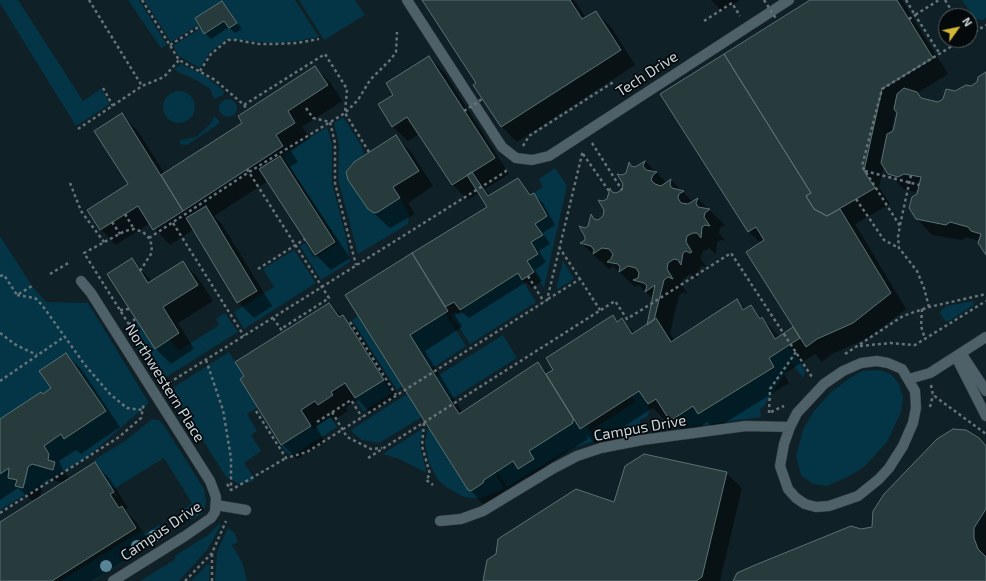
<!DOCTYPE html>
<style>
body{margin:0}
#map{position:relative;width:986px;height:581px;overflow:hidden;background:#102027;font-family:"Exo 2",sans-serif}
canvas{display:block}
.north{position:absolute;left:938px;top:8px;width:40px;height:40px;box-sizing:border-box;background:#04090c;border:1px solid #545b5e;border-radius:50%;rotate:57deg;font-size:11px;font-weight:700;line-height:16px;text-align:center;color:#cbd5da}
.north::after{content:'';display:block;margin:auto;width:14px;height:18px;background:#d2b635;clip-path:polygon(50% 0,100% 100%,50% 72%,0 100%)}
</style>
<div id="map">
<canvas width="986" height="581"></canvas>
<div class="north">N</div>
</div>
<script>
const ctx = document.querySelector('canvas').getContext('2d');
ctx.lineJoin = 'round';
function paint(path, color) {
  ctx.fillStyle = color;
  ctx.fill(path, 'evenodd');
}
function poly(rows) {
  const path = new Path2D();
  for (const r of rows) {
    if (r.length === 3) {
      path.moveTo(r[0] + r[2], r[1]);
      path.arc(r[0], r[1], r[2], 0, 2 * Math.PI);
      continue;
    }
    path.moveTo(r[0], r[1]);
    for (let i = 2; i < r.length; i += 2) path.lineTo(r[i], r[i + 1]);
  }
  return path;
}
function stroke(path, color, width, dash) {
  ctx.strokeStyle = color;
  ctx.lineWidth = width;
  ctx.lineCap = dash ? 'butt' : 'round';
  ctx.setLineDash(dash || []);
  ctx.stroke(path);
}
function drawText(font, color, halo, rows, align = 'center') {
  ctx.font = font + ' "Exo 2",sans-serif';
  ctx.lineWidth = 3.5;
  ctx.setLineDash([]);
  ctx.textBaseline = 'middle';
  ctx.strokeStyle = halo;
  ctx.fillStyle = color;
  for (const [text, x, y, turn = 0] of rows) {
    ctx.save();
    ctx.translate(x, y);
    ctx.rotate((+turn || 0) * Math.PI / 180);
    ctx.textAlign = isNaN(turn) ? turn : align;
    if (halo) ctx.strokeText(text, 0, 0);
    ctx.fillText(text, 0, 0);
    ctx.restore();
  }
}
const green = poly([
 [0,0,18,0,83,101,101,89,110,104,76,126,0,3],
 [128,0,139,0,167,45,161,48],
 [144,0,295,0,319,37,297,41,274,43,228,39,210,52,200,68,179,56,173,46,201,28,204,34,224,21,229,28,236,23,222,1,195,18,198,25,171,42],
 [299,0,355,0,365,15,324,40],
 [962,0,986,0,986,18,983,20,975,19],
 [181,64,204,75,224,91,223,95,214,99,210,89,198,81,176,71,174,69],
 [179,107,16],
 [228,108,9],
 [214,116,220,122,217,125,187,145,180,144,180,140,196,137,204,130,211,123],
 [343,117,361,145,364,155,350,165,346,172,347,176,368,209,374,213,378,212,400,198,409,214,408,224,358,254,338,179,339,144,334,123],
 [327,127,332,144,332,183,346,237,350,262,321,280,300,246,305,243,314,258,338,243,282,155],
 [555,168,567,186,544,288,527,261,538,253,531,242,542,235,535,224,543,206,534,193,543,187,539,179],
 [0,236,32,286,46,302,88,303,149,403,89,456,0,510],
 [294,250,316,283,244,329,234,312,274,287,263,269],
 [563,261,574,279,556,290],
 [518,273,536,302,470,344,451,315,456,312,459,315,463,312,462,309],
 [973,301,974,305,949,321,945,321,941,315,940,311,947,306],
 [225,313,238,332,160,381,126,330,137,322,155,349,170,339,178,351,219,325,216,319],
 [445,313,466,346,431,369,410,335],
 [358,316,402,386,397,390,352,320],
 [503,335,517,358,450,400,436,377],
 [789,346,804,369,805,372,803,378,792,363,764,406,760,409,761,417,675,429,670,421,693,406,699,414,774,367,769,358],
 [229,352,244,376,240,379,258,407,247,414,257,431,251,435,261,451,244,463,254,478,253,481,245,483,238,483,226,477,176,397,174,387],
 [879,370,891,374,899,384,903,397,901,412,887,442,864,467,847,477,827,486,813,484,801,475,796,456,803,430,814,411,831,392,850,378,862,371],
 [384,380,392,393,363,411,355,398],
 [639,391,650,410,647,417,640,420,641,433,599,440,593,429,635,402,632,396],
 [407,394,422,417,379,443,362,440,352,432,351,430],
 [330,417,337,427,295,454,290,454,286,452,281,445,311,426,313,429],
 [152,419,159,420,165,427,204,489,206,501,205,507,201,514,193,519,188,520,183,515,184,509,192,503,164,458,112,490,94,460,125,441],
 [574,420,580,429,587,425,596,440,566,451,507,487,497,471,513,461,518,469,534,459,529,451,573,423,572,421],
 [428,427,468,490,471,491,483,483,484,480,495,473,504,489,481,498,471,498,462,496,445,486,438,480,429,463,425,443],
 [422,429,420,445,426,470,425,472,399,459,383,454],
 [219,524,221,525,207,550,179,581,140,581,174,560,176,555,208,535],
 [159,525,165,530,163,537,93,581,60,581,141,531,144,534],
 [228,528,234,532,236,536,238,542,232,545,242,562,247,581,215,581,217,552],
 [208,564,210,566,209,581,191,581]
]);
const shadow = poly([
 [424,0,574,0,586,18,596,12,611,27,635,65,517,142,502,127,477,84],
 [711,0,740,0,722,11],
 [811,0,902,0,948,74,917,93,924,100,938,103,956,92,971,87,986,73,986,254,980,241,966,237,961,240,932,235,917,219,919,189,914,192,904,189,889,173,884,166,879,187,890,204,855,224,906,309,868,338,832,354,822,362,815,354,804,361,784,374,789,383,715,429,707,422,686,436,668,416,664,419,653,408,596,444,586,434,588,439,544,467,549,475,534,484,527,477,499,495,498,498,484,505,469,489,346,295,488,207,479,193,468,200,452,184,419,134,408,141,392,126,395,95,429,57,444,72,509,174,485,189,490,196,518,179,532,195,534,194,543,203,555,225,543,233,550,244,539,251,546,262,535,270,542,281,532,288,526,282,469,318,461,311,455,315,462,327,425,351,463,413,538,364,548,374,555,370,613,316,619,322,622,320,635,333,647,325,653,299,639,285,635,287,613,266,609,269,582,244,586,241,585,229,589,226,591,216,598,221,604,217,605,210,604,202,608,200,610,190,614,194,623,191,624,184,622,176,627,174,629,163,635,168,646,162,667,183,671,180,693,202,698,199,725,225,720,228,719,233,725,241,721,240,717,242,716,254,709,248,702,252,701,259,706,267,702,266,699,269,697,279,690,274,683,279,682,285,688,294,684,292,679,295,670,333,675,341,737,301,746,310,751,306,779,337,795,327,761,243,748,231],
 [896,110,898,113,894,131,891,133],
 [222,2,242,29,235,33,229,27,211,39,205,33],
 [315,68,331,83,342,101,302,127,310,138,291,151,298,162,290,167,350,258,331,270,315,254,268,181,214,216,221,223,272,306,254,318,238,302,194,229,170,245,150,223,116,245,101,229,129,185,122,115,137,130,165,174,244,123],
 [395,136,411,152,433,186,408,203,415,214,390,228,370,210,347,173,351,165],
 [132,259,152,282,183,262,198,278,213,301,178,323,194,349,171,364,155,348],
 [329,304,358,331,398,396,371,413,358,400,346,407,348,411,334,420,331,417,316,426,325,442,297,459,282,444],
 [66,354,82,370,120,427,81,454,76,450,59,461,64,472,71,479,95,464,110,479,128,508,125,510,137,523,151,544,92,581,0,581,0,523,34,502,18,488,0,500,0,421,52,389],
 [28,462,30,462,25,485,23,484],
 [48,479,64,483,40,498,43,483],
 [105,480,107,480,117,496,116,497],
 [986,447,986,581,734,581,861,530,873,527],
 [726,473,742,488,720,581,484,581,615,503]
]);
const building = poly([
 [422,0,570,0,582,19,596,11,621,50,501,127,473,85,476,83,422,0],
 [810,0,897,0,933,58,882,89,864,171,875,188,827,216,814,209,806,196,811,193,724,54,810,0],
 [222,1,237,23,229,28,224,21,204,34,195,18,222,1],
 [724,54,811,193,806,196,814,209,827,216,840,209,891,293,853,323,817,339,806,347,746,252,764,240,756,227,748,232,660,94,724,54],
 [429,56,495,158,452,185,407,117,392,127,378,104,393,95,386,83,429,56],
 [315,66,328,85,288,111,295,123,276,135,283,146,183,211,161,175,242,123,238,116,315,66],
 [986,72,986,255,978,243,981,234,971,231,968,227,950,222,946,225,916,219,909,208,912,197,917,194,921,177,904,174,898,177,888,174,881,163,887,134,893,131,897,113,894,109,897,94,904,88,917,92,921,98,938,102,943,99,946,89,955,91,966,85,971,86,977,82,978,77,986,72],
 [122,113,183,211,153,230,138,206,100,230,87,210,128,184,94,131,122,113],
 [396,135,419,171,393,187,400,198,378,212,374,213,368,209,348,180,346,172,354,162,396,135],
 [280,156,335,242,315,255,259,169,280,156],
 [645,161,643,166,646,170,657,172,653,175,651,180,655,184,661,186,671,179,670,185,672,188,684,191,679,194,678,198,681,203,688,204,698,198,696,203,698,207,710,209,705,213,704,217,710,226,705,225,702,227,701,238,697,233,693,233,687,236,686,242,692,252,690,253,686,251,683,253,681,265,678,260,674,259,668,263,667,269,673,279,668,277,664,280,654,320,647,325,655,285,645,292,647,286,644,283,633,280,638,278,639,273,636,268,628,266,619,272,620,267,618,264,607,262,611,259,613,254,609,249,602,248,593,254,594,250,591,246,580,243,585,240,585,237,579,226,585,228,588,226,591,214,594,219,598,220,603,216,604,210,598,200,603,201,607,199,610,188,612,192,616,193,622,190,623,184,617,174,622,175,626,173,629,162,631,166,635,167,645,161],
 [472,172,488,196,518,178,530,195,534,193,547,216,535,224,543,235,531,242,538,254,527,261,534,272,522,280,518,273,460,310,454,302,445,307,412,253,487,207,467,175,472,172],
 [206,206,257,291,237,303,186,218,206,206],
 [412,253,448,311,410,335,459,414,538,362,574,420,572,421,573,423,529,451,534,459,518,469,513,461,484,480,483,483,471,491,468,490,345,295,412,253],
 [132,258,148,283,183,261,198,285,163,307,179,333,155,349,107,274,132,258],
 [737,299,743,310,751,305,760,319,762,317,775,339,793,327,800,338,769,358,774,367,698,414,693,406,670,421,656,399,648,404,639,391,580,429,546,374,553,370,546,358,613,315,617,322,622,318,632,334,656,318,671,342,737,299],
 [329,303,339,317,343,315,384,380,355,398,345,383,331,392,333,395,318,405,315,401,301,410,311,426,281,445,240,379,244,376,235,362,329,303],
 [66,353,106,411,64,439,61,434,44,446,49,454,48,460,55,462,53,470,32,464,28,467,23,488,15,486,17,480,8,478,9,468,0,474,0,419,41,392,43,394,51,388,39,371,66,353],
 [953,429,966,430,979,438,986,446,986,509,974,528,974,538,978,549,986,557,986,581,733,581,737,573,755,565,851,526,861,529,872,527,873,511,884,494,937,439,953,429],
 [644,454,727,472,702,577,696,581,483,581,487,560,496,554,498,539,576,489,614,502,625,466,644,454],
 [95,462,114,492,110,494,119,508,122,506,136,528,52,581,0,581,0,522,95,462]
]);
const path = poly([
 [89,0,142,86],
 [142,0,179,60,215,80,244,105,247,110],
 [906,0,915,15,939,0],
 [945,0,955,16],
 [909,19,915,15,940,54],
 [704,21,732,3,740,16],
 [970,35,986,25],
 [170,45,200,26],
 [200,71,211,54,228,40,236,40,259,44,273,44,297,43,319,39],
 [103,88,113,106],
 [244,105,325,54,347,89,345,113,369,152],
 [306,108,313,118,330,122,335,143,335,183,356,265],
 [78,129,142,86,164,77,179,60],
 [592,143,622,190],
 [523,146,529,136,615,81],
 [583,154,609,191],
 [247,169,329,298,281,329],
 [865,171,919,185],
 [70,183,81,211,104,242],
 [856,199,884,240,899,248],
 [125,214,134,229],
 [112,222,120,234],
 [173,223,244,336],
 [900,225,911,175],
 [149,238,249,172,345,113,358,100,370,80,391,59,396,52,397,32],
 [559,247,580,279],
 [258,269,305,239],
 [140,271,151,254,152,246,149,238,143,232,134,229,125,231,84,253,147,353],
 [50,274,70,262],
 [0,276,4,275,17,295,32,286],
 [528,276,544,302],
 [17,295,35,298,42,305,85,365,110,394,127,408,142,410],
 [548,299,580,279,600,310],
 [929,307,924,288,917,271,899,248,898,237,900,226,862,166,882,89,962,40],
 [922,309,921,326,925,339],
 [120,310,129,309],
 [273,318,283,332],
 [350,322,396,395],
 [129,325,135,319],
 [0,333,16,345,37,355],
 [860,346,891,343,915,345,986,301],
 [845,354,903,316,929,307,986,294],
 [206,360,223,410,231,458,231,489],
 [0,381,64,337],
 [931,385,933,395,986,434],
 [164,386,505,172,508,168],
 [930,407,933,395],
 [256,411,286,458,307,452,547,300,583,150],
 [332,412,347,437,371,449,382,448],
 [771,412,784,406],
 [769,413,770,389,796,352],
 [317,422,351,400,362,417],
 [424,423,422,446,430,474,426,480,433,485],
 [368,458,615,301,627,319,731,253,812,377],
 [227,484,231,490,286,458],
 [0,513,119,437,141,418,144,403],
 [185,581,212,553,226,521],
 [212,581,212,553]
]);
const minor = poly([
 [407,0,502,147,516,158,532,160,549,156,789,0],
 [81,281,91,293,210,481,216,497,215,512,211,518,185,536,113,581],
 [961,353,986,391],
 [956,357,986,416],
 [877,361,888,363,902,369,915,391,916,408,913,423,903,446,889,468,879,479,858,496,829,506,816,507,805,504,796,498,788,489,780,466,784,444,790,427,797,413,824,384,843,371,861,363,877,361],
 [909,379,930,373,986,337],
 [216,505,246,510],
 [440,521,461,519,483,511,554,468,577,456,601,448,642,440,746,426,790,427]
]);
const pathBridge = poly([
 [764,0,777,20],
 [464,111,482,99]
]);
const trees = [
 [154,536],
 [137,546],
 [106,566]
];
const streetNames = [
 ["Tech Drive",647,74,-33],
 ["Northwestern Place",165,383,58],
 ["Campus Drive",640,428,-10],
 ["Campus Drive",161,531,-34]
];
paint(green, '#033546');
paint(shadow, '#0007');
paint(building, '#273b3c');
stroke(building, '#5b7172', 1);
stroke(minor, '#313b40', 11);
stroke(path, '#667379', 2.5, [3, 3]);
stroke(minor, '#4e6068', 10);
stroke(pathBridge, '#667379', 2.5, [3, 3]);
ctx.fillStyle = '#588498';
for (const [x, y] of trees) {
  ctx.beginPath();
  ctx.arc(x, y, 6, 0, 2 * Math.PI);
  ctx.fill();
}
drawText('15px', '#cbd5da', '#04090c', streetNames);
</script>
